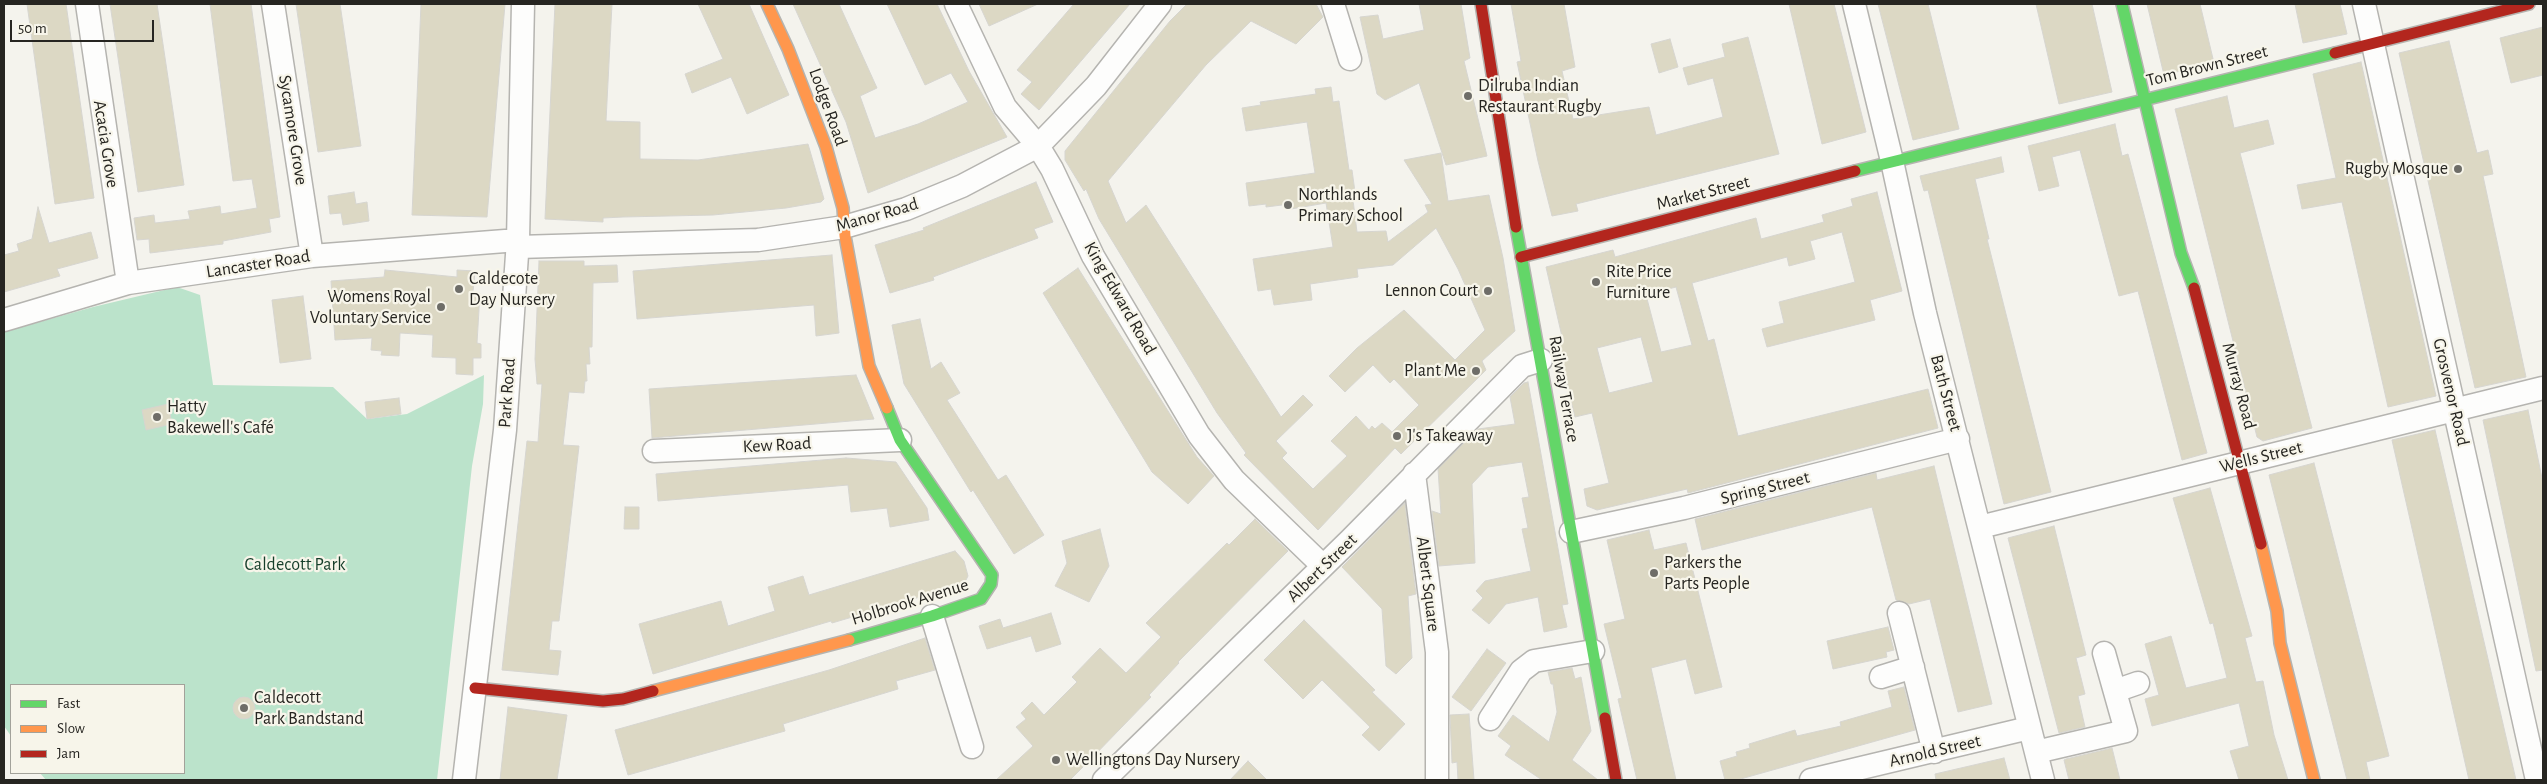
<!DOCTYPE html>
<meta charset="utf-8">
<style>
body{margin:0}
#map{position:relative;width:2547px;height:784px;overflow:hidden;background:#f4f3ed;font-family:"Alegreya Sans",sans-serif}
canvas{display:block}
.frame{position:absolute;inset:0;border:5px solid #262521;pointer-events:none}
.legend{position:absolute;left:10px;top:684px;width:175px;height:90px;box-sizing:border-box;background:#f7f5ea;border:1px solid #a3a29a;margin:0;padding:6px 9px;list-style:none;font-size:15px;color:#262521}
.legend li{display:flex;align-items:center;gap:10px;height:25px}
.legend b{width:25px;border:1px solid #a3a29a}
.scale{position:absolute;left:10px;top:20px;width:144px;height:22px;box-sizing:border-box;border:2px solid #262521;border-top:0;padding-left:6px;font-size:15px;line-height:18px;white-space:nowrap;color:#262521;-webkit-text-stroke:4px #f7f5ea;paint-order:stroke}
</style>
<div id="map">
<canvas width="2547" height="784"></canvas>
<div class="frame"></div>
<ul class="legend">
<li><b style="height:6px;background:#63d668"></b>Fast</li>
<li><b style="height:6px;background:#ff974d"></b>Slow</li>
<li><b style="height:6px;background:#b3261e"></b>Jam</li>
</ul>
<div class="scale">50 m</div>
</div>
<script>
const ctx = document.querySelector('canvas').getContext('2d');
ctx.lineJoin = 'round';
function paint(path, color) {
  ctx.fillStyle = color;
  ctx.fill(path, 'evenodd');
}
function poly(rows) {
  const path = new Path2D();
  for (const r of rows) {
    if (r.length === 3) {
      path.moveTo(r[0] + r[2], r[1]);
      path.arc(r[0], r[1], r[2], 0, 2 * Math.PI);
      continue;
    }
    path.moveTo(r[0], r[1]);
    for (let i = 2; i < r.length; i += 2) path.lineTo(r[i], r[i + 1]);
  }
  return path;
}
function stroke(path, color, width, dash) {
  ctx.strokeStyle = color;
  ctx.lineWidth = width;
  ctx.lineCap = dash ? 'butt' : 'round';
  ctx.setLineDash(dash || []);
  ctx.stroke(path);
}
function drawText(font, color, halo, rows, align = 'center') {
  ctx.font = font + ' "Alegreya Sans",sans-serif';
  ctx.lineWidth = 4.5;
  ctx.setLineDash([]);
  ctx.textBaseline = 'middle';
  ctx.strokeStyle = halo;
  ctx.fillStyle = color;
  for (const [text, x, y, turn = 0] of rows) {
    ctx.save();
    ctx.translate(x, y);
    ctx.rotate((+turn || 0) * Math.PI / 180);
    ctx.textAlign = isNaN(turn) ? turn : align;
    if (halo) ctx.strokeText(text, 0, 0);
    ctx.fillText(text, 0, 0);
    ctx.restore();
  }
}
const green = poly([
 [177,287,200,295,213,385,333,387,367,419,407,414,484,375,483,404,472,466,437,780,46,780,40,773,184,773,184,685,11,685,11,736,4,726,4,332,93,307]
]);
const building = poly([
 [27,4,66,4,94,198,55,204,27,4],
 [110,4,157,4,184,185,138,192,110,4],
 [210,4,251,4,280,217,269,219,271,232,223,241,223,244,150,253,149,239,137,240,134,218,154,215,155,223,190,219,188,211,220,206,221,214,257,208,252,179,233,181,210,4],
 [296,4,340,4,361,146,318,152,296,4],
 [421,4,505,4,487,217,412,215,421,4],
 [555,4,612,4,606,121,640,122,640,159,698,160,808,144,824,199,821,202,786,208,713,215,623,217,603,218,603,222,545,219,555,4],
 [698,4,749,4,789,95,747,114,731,77,692,93,685,74,723,59,698,4],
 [793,4,839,4,877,88,860,96,875,138,918,124,968,102,951,73,925,85,887,4,937,4,969,71,1007,137,868,193,846,122,793,4],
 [979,4,1038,4,989,26,979,4],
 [1074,4,1130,4,1039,110,1021,94,1032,82,1017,70,1074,4],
 [1187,4,1316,4,1323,17,1296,44,1251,21,1206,65,1108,181,1126,223,1146,205,1281,417,1303,395,1313,405,1276,441,1287,453,1282,458,1313,489,1347,456,1331,441,1356,416,1369,430,1372,426,1375,429,1382,423,1392,432,1419,405,1394,379,1390,383,1373,365,1345,392,1329,376,1357,348,1404,310,1455,360,1485,330,1458,269,1436,228,1393,265,1357,269,1358,277,1310,284,1312,300,1274,305,1271,289,1258,291,1253,259,1333,247,1326,203,1291,209,1290,204,1266,207,1266,204,1249,206,1246,183,1315,173,1307,122,1246,131,1242,108,1261,105,1260,102,1316,94,1315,89,1331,87,1333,102,1339,101,1349,170,1352,170,1355,192,1352,192,1357,232,1386,231,1388,242,1428,212,1425,205,1432,204,1404,160,1441,153,1448,201,1489,195,1503,258,1515,331,1482,361,1486,370,1401,454,1395,448,1318,530,1244,455,1246,453,1217,413,1099,219,1086,189,1084,191,1065,160,1065,151,1170,21,1187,4],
 [1419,4,1461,4,1470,58,1464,61,1487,156,1446,165,1419,83,1385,100,1377,94,1360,17,1378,15,1383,39,1424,30,1419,4],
 [1511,4,1564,4,1575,67,1562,71,1573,119,1649,107,1656,135,1723,117,1713,78,1688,85,1683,68,1725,57,1722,44,1748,37,1779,154,1576,204,1578,211,1552,216,1538,161,1517,62,1521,61,1511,4],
 [1789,4,1834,4,1866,132,1822,144,1789,4],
 [1878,4,1928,4,1959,129,1913,140,1878,4],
 [2036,4,2092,4,2112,92,2059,104,2036,4],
 [2147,4,2200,4,2214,63,2164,75,2147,4],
 [2295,4,2340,4,2347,34,2303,43,2295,4],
 [2543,27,2543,75,2511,83,2500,38,2543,27],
 [1670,39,1678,67,1659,73,1651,44,1670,39],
 [2449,41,2477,153,2488,150,2493,174,2483,176,2526,377,2475,388,2399,53,2449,41],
 [2361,62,2436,396,2388,407,2342,202,2302,209,2297,185,2336,178,2313,74,2361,62],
 [2227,96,2234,128,2268,120,2274,144,2240,153,2312,428,2263,441,2257,437,2175,109,2227,96],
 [2115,124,2122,156,2128,154,2207,453,2182,460,2138,291,2119,296,2080,150,2052,157,2059,186,2039,191,2028,146,2115,124],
 [2001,157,2004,172,1975,179,1989,239,1987,239,2051,492,2004,504,1928,190,1924,191,1920,176,2001,157],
 [1036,182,1053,222,1034,229,1038,238,933,277,934,280,890,293,875,245,924,230,923,228,1036,182],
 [354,192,356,204,367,202,369,221,343,225,341,213,330,214,328,196,354,192],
 [1877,192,1902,291,1870,300,1875,320,1767,347,1762,329,1784,323,1779,302,1855,282,1842,232,1810,241,1815,259,1789,266,1787,257,1692,283,1708,341,1714,339,1738,436,1928,389,1938,428,1688,493,1687,489,1597,510,1587,506,1584,489,1609,483,1592,413,1575,417,1557,343,1563,341,1546,267,1613,250,1615,257,1756,218,1761,239,1824,222,1822,215,1853,206,1851,199,1877,192],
 [1676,287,1692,345,1661,352,1646,295,1676,287],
 [1641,337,1653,382,1609,393,1597,348,1641,337],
 [38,207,49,243,91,232,98,258,57,269,60,276,4,292,4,255,19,251,17,244,32,239,38,207],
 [832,255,839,333,816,336,814,305,637,319,633,271,832,255],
 [539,261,584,261,584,266,617,265,618,282,593,283,592,347,589,347,590,364,586,364,587,381,585,381,584,393,569,392,563,445,579,446,559,621,552,621,549,650,561,651,558,675,502,670,527,441,538,442,542,384,537,384,535,359,539,261],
 [1078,268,1197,457,1214,476,1188,504,1152,472,1043,293,1078,268],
 [385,270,457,277,457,270,475,271,473,292,480,293,477,343,481,344,481,358,473,358,473,375,456,374,456,358,432,357,433,335,400,333,399,356,381,355,382,351,371,350,372,338,335,340,331,281,384,277,385,270],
 [303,296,311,359,280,363,272,300,303,296],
 [920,319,931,369,941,362,960,393,947,400,998,480,1006,475,1044,535,1014,554,973,490,971,492,904,384,892,325,920,319],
 [856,375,874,419,652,438,649,389,856,375],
 [1528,382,1568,604,1562,605,1567,627,1544,632,1538,597,1506,604,1489,624,1472,610,1483,598,1476,591,1485,581,1531,571,1522,529,1528,528,1522,498,1529,497,1522,462,1488,467,1472,484,1475,563,1439,566,1432,511,1441,514,1438,469,1478,429,1515,424,1510,397,1524,383,1528,382],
 [399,398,401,414,367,419,365,402,399,398],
 [168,404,172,424,146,430,142,410,168,404],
 [2528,410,2543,483,2543,670,2536,671,2483,420,2528,410],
 [2435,430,2516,780,2469,780,2392,440,2435,430],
 [846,458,896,462,927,508,929,520,890,527,887,508,851,512,848,485,658,501,656,474,846,458],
 [2314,463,2389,756,2366,762,2370,780,2347,780,2269,475,2314,463],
 [1934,466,1992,704,1958,712,1930,599,1909,604,1896,600,1872,507,1702,550,1695,519,1876,473,1877,480,1934,466],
 [2210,488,2252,636,2245,638,2256,682,2263,681,2274,735,2288,780,2239,780,2230,751,2249,746,2239,703,2152,726,2145,699,2159,695,2145,644,2171,636,2186,688,2227,678,2213,623,2210,624,2173,498,2210,488],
 [1405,503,1416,594,1408,596,1412,658,1396,674,1386,666,1382,609,1342,567,1405,503],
 [625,507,639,507,639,529,624,529,625,507],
 [1255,519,1288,551,1178,662,1179,663,1149,695,1151,697,1089,761,1070,780,996,780,1033,746,1016,727,1026,719,1021,713,1032,702,1044,715,1077,682,1072,677,1100,648,1126,673,1161,637,1146,623,1227,543,1229,545,1255,519],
 [2054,526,2086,655,2076,658,2085,694,2078,696,2085,727,2059,733,2008,538,2054,526],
 [1100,529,1109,566,1089,602,1055,586,1067,563,1062,541,1100,529],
 [1649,530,1654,550,1686,543,1722,687,1695,694,1686,659,1651,668,1676,780,1637,780,1618,699,1622,698,1604,624,1625,619,1607,540,1649,530],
 [955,551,964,561,968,576,964,584,832,623,831,621,653,674,639,624,721,601,728,626,775,611,768,587,803,576,809,595,955,551],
 [1051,613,1061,644,1036,652,1031,636,987,649,979,626,1000,619,1003,628,1051,613],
 [1304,620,1375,690,1372,692,1405,724,1379,751,1362,735,1370,727,1322,680,1303,699,1264,660,1304,620],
 [1888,627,1894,650,1886,652,1887,657,1833,669,1827,641,1888,627],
 [925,638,935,670,896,681,898,689,783,724,785,731,628,775,615,730,829,670,925,638],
 [1487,649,1506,663,1471,711,1452,697,1487,649],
 [1572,668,1575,679,1581,677,1591,731,1572,760,1598,780,1542,780,1505,755,1511,746,1498,736,1513,715,1549,742,1557,712,1553,684,1551,684,1548,672,1572,668],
 [1904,687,1915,730,1737,780,1725,780,1720,761,1737,756,1736,752,1750,748,1749,744,1795,730,1797,736,1841,726,1840,722,1892,707,1888,691,1904,687],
 [244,708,11],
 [508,707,567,715,557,780,500,780,508,707],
 [1469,714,1474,780,1458,780,1457,762,1452,763,1450,715,1469,714],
 [2112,748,2120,780,2069,780,2064,760,2066,759,2112,748],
 [2004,758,2010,780,1936,780,1935,774,2004,758],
 [1248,761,1267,780,1230,780,1248,761]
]);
const street = poly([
 [87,4,128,283],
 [273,4,312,256],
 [956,4,1005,107,1038,146,1052,169,1093,256,1199,435,1234,480,1323,566],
 [1333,4,1350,59],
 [1854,4,1892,161,1925,313,2043,780],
 [2364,4,2537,780],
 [518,247,758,240,844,227,906,209,962,186,1038,146,1096,86,1160,4],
 [4,320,128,283,312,256,518,240],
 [654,451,900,440],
 [1414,474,1437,652,1437,780],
 [1980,527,2543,388],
 [1571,532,1684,508,1958,439],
 [1899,613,1934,752],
 [932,616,972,747],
 [1881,677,1913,667],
 [2115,691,2138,683],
 [1490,719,1521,671,1534,661,1593,651],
 [2036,752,2126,731,2104,653],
 [464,780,505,430,518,240,523,4],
 [1104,780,1350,540,1522,366,1541,360],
 [1811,780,2029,728]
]);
const fast = poly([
 [2122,4,2181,253,2194,288],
 [1855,171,2335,53],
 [1516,227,1605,718],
 [849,640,932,616,981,599,991,584,992,575,900,440,887,408]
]);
const slow = poly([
 [767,4,788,49,826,147,843,208,845,236,869,366,887,408],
 [2261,544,2277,611,2280,643,2314,780],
 [653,691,849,640]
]);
const jam = poly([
 [1481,4,1516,227],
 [2335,53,2529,4],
 [1521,257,1855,171],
 [2194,288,2261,544],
 [475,688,603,701,623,699,653,691],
 [1605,718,1616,780]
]);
const markers = [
 [1468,96,5,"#6e6d68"],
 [2458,169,5,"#6e6d68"],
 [1288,205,5,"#6e6d68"],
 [1596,282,5,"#6e6d68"],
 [459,289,5,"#6e6d68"],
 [1488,291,5,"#6e6d68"],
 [441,307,5,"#6e6d68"],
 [1476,371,5,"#6e6d68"],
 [157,417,5,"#6e6d68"],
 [1397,436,5,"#6e6d68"],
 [1654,573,5,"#6e6d68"],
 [244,708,5,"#6e6d68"],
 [1056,760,5,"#6e6d68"]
];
const streetNames = [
 ["Tom Brown Street",2207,66,-14],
 ["Lodge Road",828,107,70],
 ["Sycamore Grove",293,130,81],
 ["Acacia Grove",106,144,81],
 ["Market Street",1703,193,-14],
 ["Manor Road",877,215,-16],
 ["Lancaster Road",258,264,-9],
 ["King Edward Road",1120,298,60],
 ["Murray Road",2239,386,75],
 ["Railway Terrace",1564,389,80],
 ["Grosvenor Road",2451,392,77],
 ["Park Road",507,393,-86],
 ["Bath Street",1946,393,75],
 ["Kew Road",777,445,-3],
 ["Wells Street",2261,457,-14],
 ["Spring Street",1765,488,-14],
 ["Albert Street",1322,568,-44],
 ["Albert Square",1428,584,83],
 ["Holbrook Avenue",910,602,-17],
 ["Arnold Street",1935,751,-13]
];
const poiNames = [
 ["Dilruba Indian",1478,86],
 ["Restaurant Rugby",1478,107],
 ["Rugby Mosque",2448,169,"right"],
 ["Northlands",1298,195],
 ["Primary School",1298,216],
 ["Rite Price",1606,272],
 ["Furniture",1606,293],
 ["Caldecote",469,279],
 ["Day Nursery",469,300],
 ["Lennon Court",1478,291,"right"],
 ["Womens Royal",431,297,"right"],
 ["Voluntary Service",431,318,"right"],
 ["Plant Me",1466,371,"right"],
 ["Hatty",167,407],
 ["Bakewell's Café",167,428],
 ["J's Takeaway",1407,436],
 ["Parkers the",1664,563],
 ["Parts People",1664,584],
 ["Caldecott",254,698],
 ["Park Bandstand",254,719],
 ["Wellingtons Day Nursery",1066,760]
];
const parkNames = [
 ["Caldecott Park",295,565]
];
paint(green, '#bbe3cb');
paint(building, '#dcd8c4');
stroke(building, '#d6d5d0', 1);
stroke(street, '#b5b4b0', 25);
stroke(fast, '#b5b4b0', 14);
stroke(slow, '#b5b4b0', 14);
stroke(jam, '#b5b4b0', 14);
stroke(street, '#fdfdfc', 22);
stroke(fast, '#63d668', 11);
stroke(slow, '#ff974d', 11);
stroke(jam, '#b3261e', 11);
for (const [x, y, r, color] of markers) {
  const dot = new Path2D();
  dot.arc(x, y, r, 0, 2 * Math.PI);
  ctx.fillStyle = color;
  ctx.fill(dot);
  stroke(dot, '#f7f5ea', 2);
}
drawText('18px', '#262521', '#f7f5ea', streetNames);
drawText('18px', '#262521', '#f7f5ea', poiNames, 'left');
drawText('18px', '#153e2a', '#f7f5ea', parkNames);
</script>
